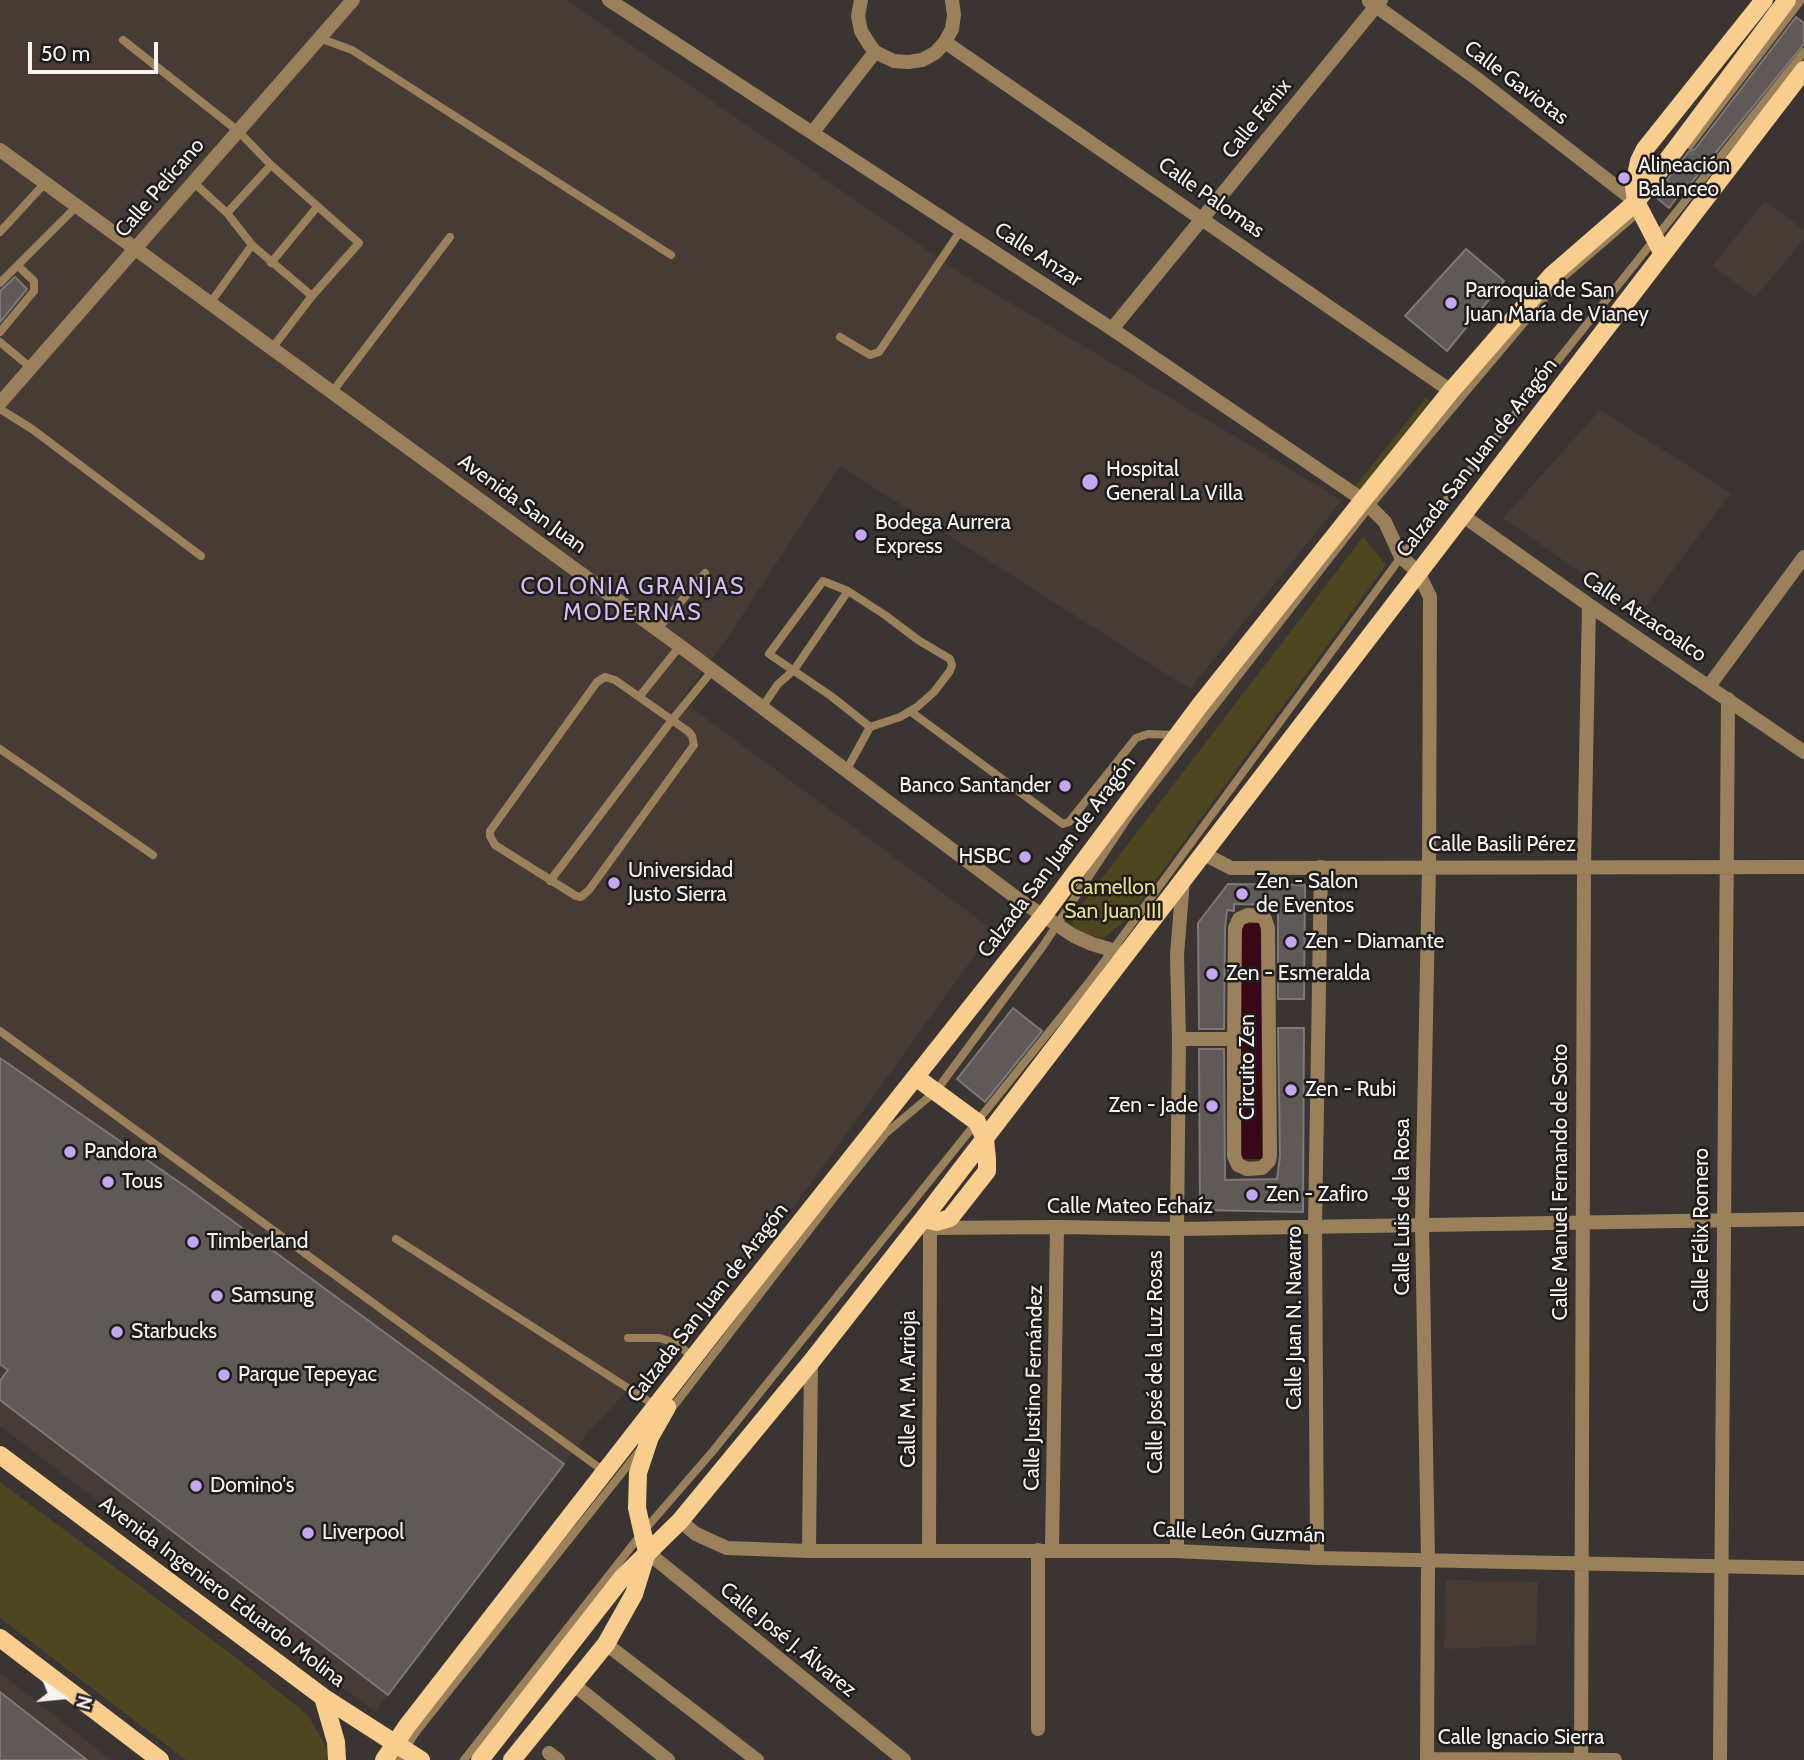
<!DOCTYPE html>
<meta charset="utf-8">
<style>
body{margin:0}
#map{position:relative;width:1804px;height:1760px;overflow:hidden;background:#3a3532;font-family:Cabin,sans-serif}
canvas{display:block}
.north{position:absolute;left:28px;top:1662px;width:70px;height:70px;-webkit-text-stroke:5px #1f1d1c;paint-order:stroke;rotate:105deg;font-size:19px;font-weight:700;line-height:28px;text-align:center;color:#f6f3f1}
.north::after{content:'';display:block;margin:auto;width:24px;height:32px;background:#f6f3f1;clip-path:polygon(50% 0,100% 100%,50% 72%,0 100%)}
.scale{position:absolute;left:28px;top:42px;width:130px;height:32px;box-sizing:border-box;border:4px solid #f6f3f1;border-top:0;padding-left:9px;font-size:21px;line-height:24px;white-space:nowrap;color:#f6f3f1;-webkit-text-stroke:5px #1f1d1c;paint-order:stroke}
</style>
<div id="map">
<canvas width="1804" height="1760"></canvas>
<div class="north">N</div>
<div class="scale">50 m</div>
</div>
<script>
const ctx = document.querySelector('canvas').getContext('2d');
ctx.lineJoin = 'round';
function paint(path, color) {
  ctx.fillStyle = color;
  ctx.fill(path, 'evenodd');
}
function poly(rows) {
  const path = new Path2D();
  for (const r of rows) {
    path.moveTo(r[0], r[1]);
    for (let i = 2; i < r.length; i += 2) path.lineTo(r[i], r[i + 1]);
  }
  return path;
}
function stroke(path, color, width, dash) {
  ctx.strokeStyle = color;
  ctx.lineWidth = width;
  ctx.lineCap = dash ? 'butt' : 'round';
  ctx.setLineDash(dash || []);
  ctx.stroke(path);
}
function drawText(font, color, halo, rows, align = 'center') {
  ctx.font = font + ' Cabin,sans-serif';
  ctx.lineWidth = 5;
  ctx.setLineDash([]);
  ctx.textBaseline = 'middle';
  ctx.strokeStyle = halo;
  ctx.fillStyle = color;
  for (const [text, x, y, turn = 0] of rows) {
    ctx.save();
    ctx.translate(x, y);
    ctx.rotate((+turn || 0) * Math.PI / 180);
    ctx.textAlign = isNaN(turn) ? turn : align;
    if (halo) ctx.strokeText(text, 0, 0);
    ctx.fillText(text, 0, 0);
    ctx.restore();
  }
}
const built = poly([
 [0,0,566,0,962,274,1342,500,1190,689,840,466,724,643,681,700,993,930,780,1226,587,1434,375,1712,0,1426],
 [1765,201,1804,230,1804,240,1755,297,1712,266],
 [1600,410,1731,493,1640,614,1503,518],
 [1446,1580,1538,1582,1536,1645,1444,1649],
 [0,1673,111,1760,0,1760]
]);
const green = poly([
 [1426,398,1433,403,1358,494,1352,490],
 [1363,537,1386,565,1128,918,1103,939,1070,929,1079,908],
 [0,1482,230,1653,307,1714,328,1750,327,1760,186,1760,0,1618]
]);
const water = poly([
 [1261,923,1262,1159,1242,1159,1240,924]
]);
const building = poly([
 [1796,17,1804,23,1804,44,1683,193,1681,192,1669,208,1658,199,1671,184,1667,180,1689,151,1695,149,1796,17],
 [1466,249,1504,281,1447,351,1405,316,1466,249],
 [15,277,27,289,0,322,0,291,15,277],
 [1228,884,1305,885,1304,999,1278,999,1278,905,1234,904,1234,911,1227,910,1225,928,1224,1029,1199,1029,1198,923,1228,884],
 [1013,1008,1042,1031,985,1102,957,1079,1013,1008],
 [1278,1028,1304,1028,1303,1212,1200,1210,1199,1049,1224,1049,1225,1180,1277,1179,1280,1156,1278,1028],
 [0,1058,189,1189,564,1464,388,1695,0,1400,0,1381,8,1370,0,1364,0,1058],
 [0,1692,87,1760,0,1760,0,1692]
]);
const service = poly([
 [319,38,352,50,671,255],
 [123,40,238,131,271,165,359,243,312,296,273,347],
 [1690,145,1801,0],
 [193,182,227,213,252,245,312,296],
 [227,213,271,165],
 [0,232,45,183],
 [271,263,317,207],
 [0,283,77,206],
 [211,302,252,245],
 [0,332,34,291,34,281,18,266],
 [840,337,870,355,879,352,961,230],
 [0,342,30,367],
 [333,391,450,237],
 [0,409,32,429,201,556],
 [657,630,705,573],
 [605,677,615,680,689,732,692,736,694,745,589,890,581,897,576,896,495,845,490,836,490,831,597,682,605,677],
 [639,697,680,646],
 [761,709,778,684,794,670,848,591],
 [910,711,1063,824,1069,822,1136,738,1148,734,1178,735],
 [0,749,153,855],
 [846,771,870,727,900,717,917,707,934,692,950,671,952,665,950,659,918,640,885,615,848,591,823,581,769,654,831,696,870,727],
 [550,881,672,720,712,671],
 [0,1031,605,1472],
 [396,1239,656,1406],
 [628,1338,660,1338,678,1344,693,1358],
 [669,1412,836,1195,886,1133,936,1091,1043,946,1129,816,1370,506,1560,280,1640,211],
 [398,1760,416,1732,640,1450],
 [464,1760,642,1533,713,1451,1089,982,1401,557,1804,52]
]);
const minor = poly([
 [609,0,1112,329,1363,500,1385,522,1401,557,1418,572,1430,597,1429,866,1422,1225,1428,1559,1427,1760],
 [861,0,858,16,861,31,869,44,875,52,894,61,908,62,922,60,935,53,945,42,952,29,954,15,952,0],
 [1369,1,1476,78,1636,202],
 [945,42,1451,391],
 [813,132,875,52],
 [0,150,680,646,1018,899,1074,936,1092,944,1126,954],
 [1112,329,1381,0],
 [1462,515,1589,605,1804,752],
 [1709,686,1804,557],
 [1204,854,1231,868,1804,867],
 [1248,915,1260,916,1265,919,1268,928,1270,1156,1269,1161,1262,1168,1247,1169,1238,1165,1234,1156,1234,1039,1235,928,1239,919,1248,915],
 [1179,1039,1234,1039],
 [930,1228,1057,1227,1177,1229,1804,1219],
 [680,1521,696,1534,727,1548,809,1551,1177,1551,1317,1558,1804,1568],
 [929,1550,930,1228],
 [1052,1550,1057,1227],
 [809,1551,811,1362],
 [1177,1551,1177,1229,1179,1039,1177,955,1183,880],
 [647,1552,904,1760],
 [1317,1558,1315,1226,1321,867],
 [606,1644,757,1760],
 [573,1684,668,1760],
 [1038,1729,1038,1550],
 [549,1753,558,1760],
 [1427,1759,1615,1760],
 [1581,1760,1584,866,1589,605],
 [1720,1760,1728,699]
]);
const tertiary = poly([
 [0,403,353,0]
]);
const primary = poly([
 [1663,254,1636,202,1634,186,1639,161,1645,149,1764,0],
 [917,1078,977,1122,985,1139,987,1159,987,1171,950,1218,937,1222,923,1219],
 [0,1455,323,1697,421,1760],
 [0,1638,160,1760],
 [323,1697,336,1742,337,1760],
 [384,1760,407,1726,715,1330,1043,916,1200,705,1363,500,1451,391,1552,275,1636,202,1787,0],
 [480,1760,622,1578,680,1521,811,1362,923,1219,1804,70],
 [512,1760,606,1644,634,1594,647,1552,637,1508,638,1473,650,1437,667,1407]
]);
const markers = [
 [1624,178,7,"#c5a7f1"],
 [1451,303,7,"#c5a7f1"],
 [1090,482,9,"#c5a7f1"],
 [861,535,7,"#c5a7f1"],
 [1065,786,7,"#c5a7f1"],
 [1025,857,7,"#c5a7f1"],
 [614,883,7,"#c5a7f1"],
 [1242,894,7,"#c5a7f1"],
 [1291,942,7,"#c5a7f1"],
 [1212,974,7,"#c5a7f1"],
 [1291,1090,7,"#c5a7f1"],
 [1212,1106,7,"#c5a7f1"],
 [70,1152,7,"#c5a7f1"],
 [108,1182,7,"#c5a7f1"],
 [1252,1195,7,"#c5a7f1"],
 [193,1242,7,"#c5a7f1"],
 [217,1296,7,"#c5a7f1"],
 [117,1332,7,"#c5a7f1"],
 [224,1375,7,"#c5a7f1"],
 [196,1486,7,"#c5a7f1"],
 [308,1533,7,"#c5a7f1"]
];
const streetNames = [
 ["Calle Gaviotas",1516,83,37],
 ["Calle Fénix",1257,119,-51],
 ["Calle Pelícano",160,188,-49],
 ["Calle Palomas",1211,198,35],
 ["Calle Anzar",1038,255,33],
 ["Calzada San Juan de Aragón",1477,458,-52],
 ["Avenida San Juan",522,504,36],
 ["Calle Atzacoalco",1644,617,34],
 ["Calle Basili Pérez",1502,845],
 ["Calzada San Juan de Aragón",1057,857,-53],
 ["Circuito Zen",1248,1067,-90],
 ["Calle Manuel Fernando de Soto",1561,1182,-90],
 ["Calle Mateo Echaíz",1130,1207],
 ["Calle Luis de la Rosa",1403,1207,-90],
 ["Calle Félix Romero",1702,1230,-90],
 ["Calzada San Juan de Aragón",708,1303,-52],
 ["Calle Juan N. Navarro",1295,1318,-90],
 ["Calle José de la Luz Rosas",1156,1362,-90],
 ["Calle Justino Fernández",1034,1388,-89],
 ["Calle M. M. Arrioja",909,1389,-90],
 ["Calle León Guzmán",1239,1533,2],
 ["Avenida Ingeniero Eduardo Molina",222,1592,37],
 ["Calle José J. Álvarez",788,1640,39],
 ["Calle Ignacio Sierra",1521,1738]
];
const poiNames = [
 ["Alineación",1638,166],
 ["Balanceo",1638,190],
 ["Parroquia de San",1465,291],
 ["Juan María de Vianey",1465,315],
 ["Hospital",1106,470],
 ["General La Villa",1106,494],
 ["Bodega Aurrera",875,523],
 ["Express",875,547],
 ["Banco Santander",1051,786,"right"],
 ["HSBC",1011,857,"right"],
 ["Universidad",628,871],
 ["Justo Sierra",628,895],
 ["Zen - Salon",1256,882],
 ["de Eventos",1256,906],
 ["Zen - Diamante",1305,942],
 ["Zen - Esmeralda",1226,974],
 ["Zen - Rubi",1305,1090],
 ["Zen - Jade",1198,1106,"right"],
 ["Pandora",84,1152],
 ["Tous",122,1182],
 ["Zen - Zafiro",1266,1195],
 ["Timberland",207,1242],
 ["Samsung",231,1296],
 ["Starbucks",131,1332],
 ["Parque Tepeyac",238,1375],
 ["Domino's",210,1486],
 ["Liverpool",322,1533]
];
const parkNames = [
 ["Camellon",1113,888],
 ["San Juan III",1113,912]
];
const neighbourhoodNames = [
 ["COLONIA GRANJAS",633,587],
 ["MODERNAS",633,613]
];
paint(built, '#463c35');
paint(green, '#4d4620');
paint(water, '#390715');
paint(building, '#5f5958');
stroke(building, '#7e7876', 2);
stroke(service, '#9b815b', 8);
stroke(minor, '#9b815b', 14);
stroke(tertiary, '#9b815b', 14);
stroke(primary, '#f8cd8e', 18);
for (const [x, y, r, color] of markers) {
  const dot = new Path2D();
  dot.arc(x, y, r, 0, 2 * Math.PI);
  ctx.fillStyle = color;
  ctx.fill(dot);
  stroke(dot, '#1f1d1c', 2.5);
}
drawText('21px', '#f6f3f1', '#1f1d1c', streetNames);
drawText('21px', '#f6f3f1', '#1f1d1c', poiNames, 'left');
drawText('21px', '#eede88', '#1f1d1c', parkNames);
ctx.letterSpacing = '2px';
drawText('23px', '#d4bef6', '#1f1d1c', neighbourhoodNames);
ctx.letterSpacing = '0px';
</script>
